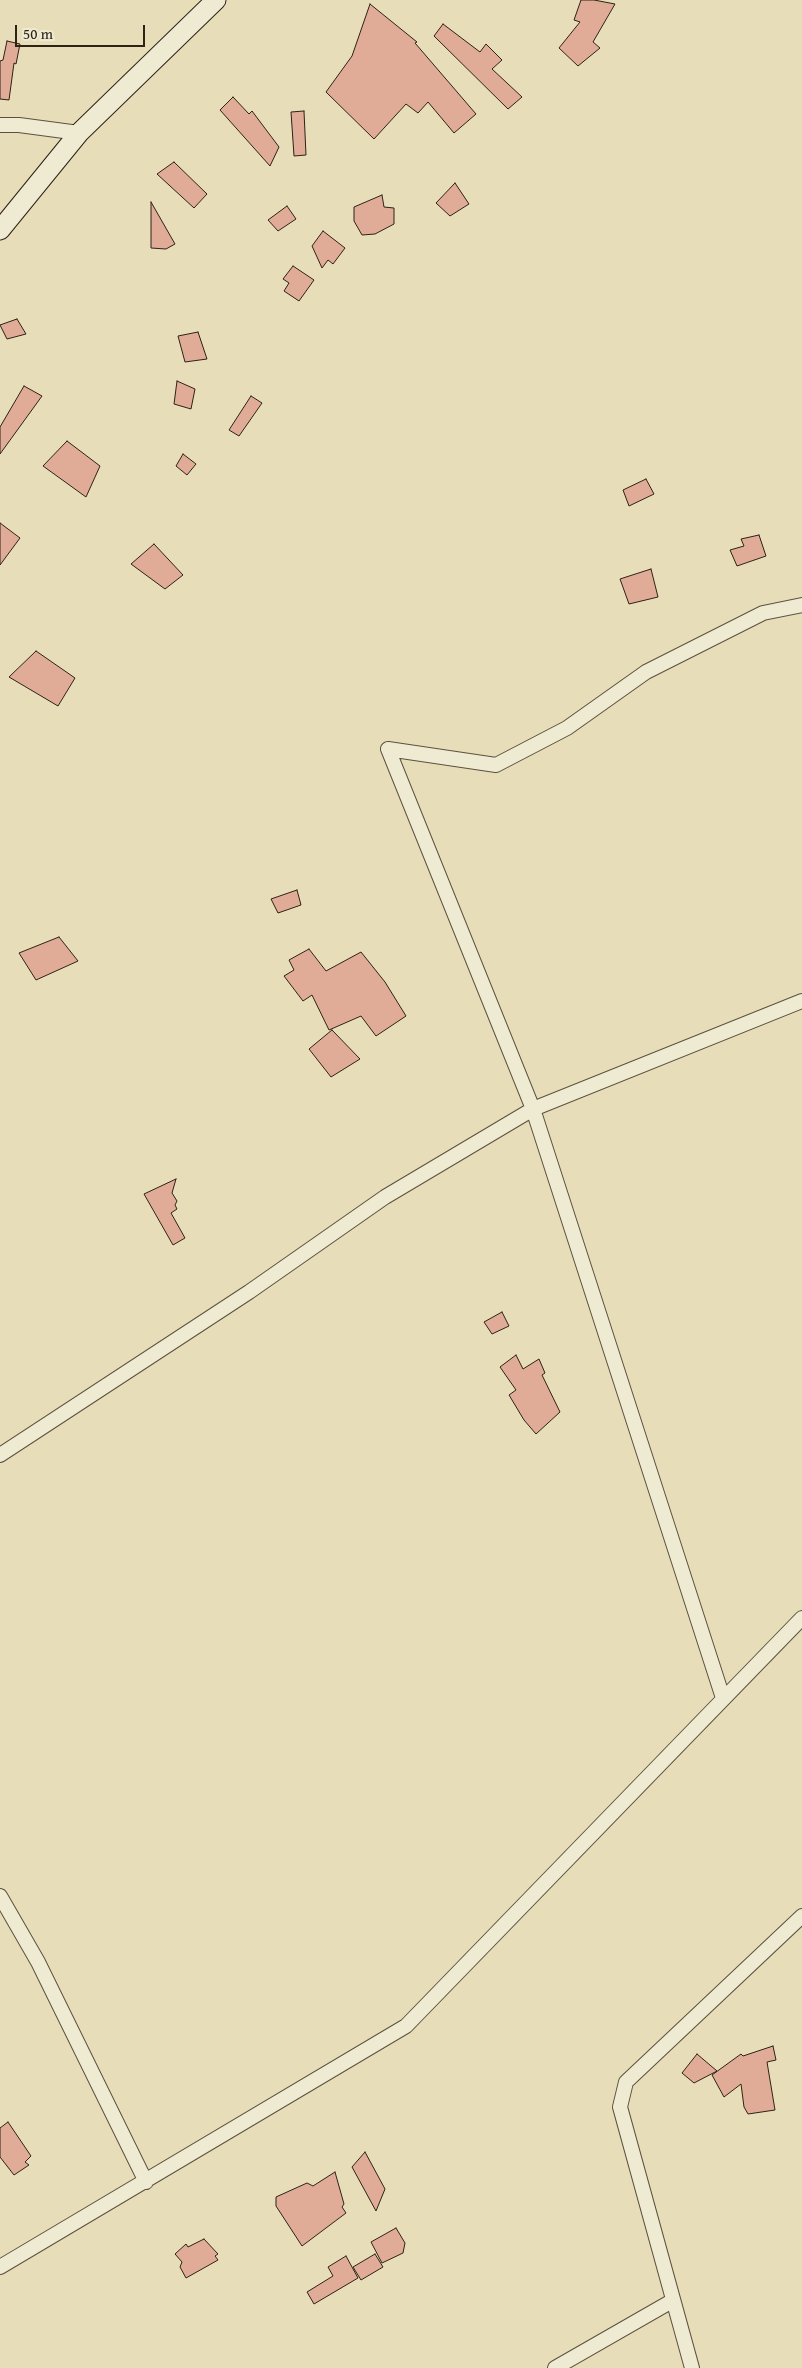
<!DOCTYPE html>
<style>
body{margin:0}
#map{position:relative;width:802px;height:2368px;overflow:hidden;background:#e7deb9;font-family:"Gentium Book Plus",serif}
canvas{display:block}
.scale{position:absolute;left:15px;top:25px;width:130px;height:22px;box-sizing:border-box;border:2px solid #2d2216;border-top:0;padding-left:6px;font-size:15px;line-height:18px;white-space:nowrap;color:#2d2216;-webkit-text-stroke:4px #efead2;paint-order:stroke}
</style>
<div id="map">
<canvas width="802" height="2368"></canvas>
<div class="scale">50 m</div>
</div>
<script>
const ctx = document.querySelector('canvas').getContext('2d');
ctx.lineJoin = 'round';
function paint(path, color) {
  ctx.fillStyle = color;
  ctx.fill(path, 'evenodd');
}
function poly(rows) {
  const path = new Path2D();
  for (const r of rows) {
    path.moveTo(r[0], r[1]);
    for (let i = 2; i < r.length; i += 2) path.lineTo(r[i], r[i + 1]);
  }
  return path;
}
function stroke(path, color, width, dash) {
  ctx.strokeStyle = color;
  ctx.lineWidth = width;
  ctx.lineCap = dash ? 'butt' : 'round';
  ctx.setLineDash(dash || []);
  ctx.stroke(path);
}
const building = poly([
 [581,0,594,0,615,4,593,42,600,48,578,66,559,48,580,22,574,20,581,0],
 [370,4,417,42,415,43,476,114,454,133,428,102,418,113,406,104,374,139,326,92,352,56,370,4],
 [443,24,480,52,486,44,502,60,492,69,522,97,508,109,434,36,443,24],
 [7,41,20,44,16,64,14,63,9,100,0,99,0,61,3,60,7,41],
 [233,97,249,114,252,111,279,147,270,166,220,110,233,97],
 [304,111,306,155,294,156,291,112,304,111],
 [174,162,207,194,194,208,157,174,174,162],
 [455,183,469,204,450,216,436,203,455,183],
 [382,195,384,207,394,208,394,224,375,234,362,235,354,221,354,207,382,195],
 [151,202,175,244,166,249,151,248,151,202],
 [287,206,296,219,278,231,268,220,287,206],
 [323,231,345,248,333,264,328,260,322,268,312,246,323,231],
 [293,266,314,280,299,301,284,291,289,283,283,279,293,266],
 [17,319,26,334,7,339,0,325,17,319],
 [198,332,207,359,185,362,178,336,198,332],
 [177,381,195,389,191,409,174,404,177,381],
 [24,386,42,396,0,454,0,427,24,386],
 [251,396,262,403,239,436,229,430,251,396],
 [67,441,100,466,86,497,43,466,67,441],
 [183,454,196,464,187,475,176,466,183,454],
 [646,479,654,494,629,506,623,490,646,479],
 [0,523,20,538,0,565,0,523],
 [759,535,766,556,737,566,730,550,744,546,741,539,759,535],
 [154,544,183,575,165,589,131,564,154,544],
 [651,569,658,597,629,604,620,579,651,569],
 [36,651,75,678,58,706,9,677,36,651],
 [297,890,301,905,278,913,271,899,297,890],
 [59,937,78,961,36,980,19,953,59,937],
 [309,949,326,971,361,952,385,982,406,1016,376,1036,361,1016,329,1030,312,995,303,1001,284,976,294,970,289,960,309,949],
 [332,1030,360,1059,331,1077,309,1049,332,1030],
 [176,1179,172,1193,177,1201,175,1205,177,1209,171,1213,185,1238,173,1245,144,1194,176,1179],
 [502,1312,509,1326,492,1334,484,1322,502,1312],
 [516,1355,523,1369,539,1359,545,1373,542,1375,560,1412,536,1434,524,1420,509,1395,516,1390,500,1367,516,1355],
 [773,2046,776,2060,767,2062,775,2110,748,2114,744,2107,741,2084,724,2097,712,2075,741,2054,743,2056,773,2046],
 [697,2054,717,2071,694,2083,682,2073,697,2054],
 [8,2122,31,2156,25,2162,29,2165,14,2175,0,2157,0,2128,8,2122],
 [365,2152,385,2189,376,2211,352,2167,365,2152],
 [335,2172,344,2204,342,2207,346,2213,302,2246,276,2206,276,2197,307,2183,313,2186,335,2172],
 [396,2228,405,2243,403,2253,382,2263,371,2242,396,2228],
 [204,2239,218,2254,215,2256,218,2260,186,2278,180,2267,182,2262,175,2254,186,2244,188,2247,204,2239],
 [375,2254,383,2267,361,2280,353,2267,375,2254],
 [346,2256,358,2278,314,2304,307,2292,333,2276,328,2267,346,2256]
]);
const minor = poly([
 [0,125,19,125,79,133],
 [388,749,533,1109,723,1698],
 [388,749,496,765,567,728,646,672,763,613,802,605],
 [0,1455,249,1292,385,1197,533,1109,802,1001],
 [0,1896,38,1962,146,2182],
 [0,2267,406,2026,802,1618],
 [555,2368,672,2301],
 [692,2368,620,2107,626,2082,802,1916]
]);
const secondary = poly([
 [0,230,79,133,216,0]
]);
paint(building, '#e0ab97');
stroke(building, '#2d2216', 1);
stroke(minor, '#5c513f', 16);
stroke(secondary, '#2d2216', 21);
stroke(minor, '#efead2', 14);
stroke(secondary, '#efead2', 19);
</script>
